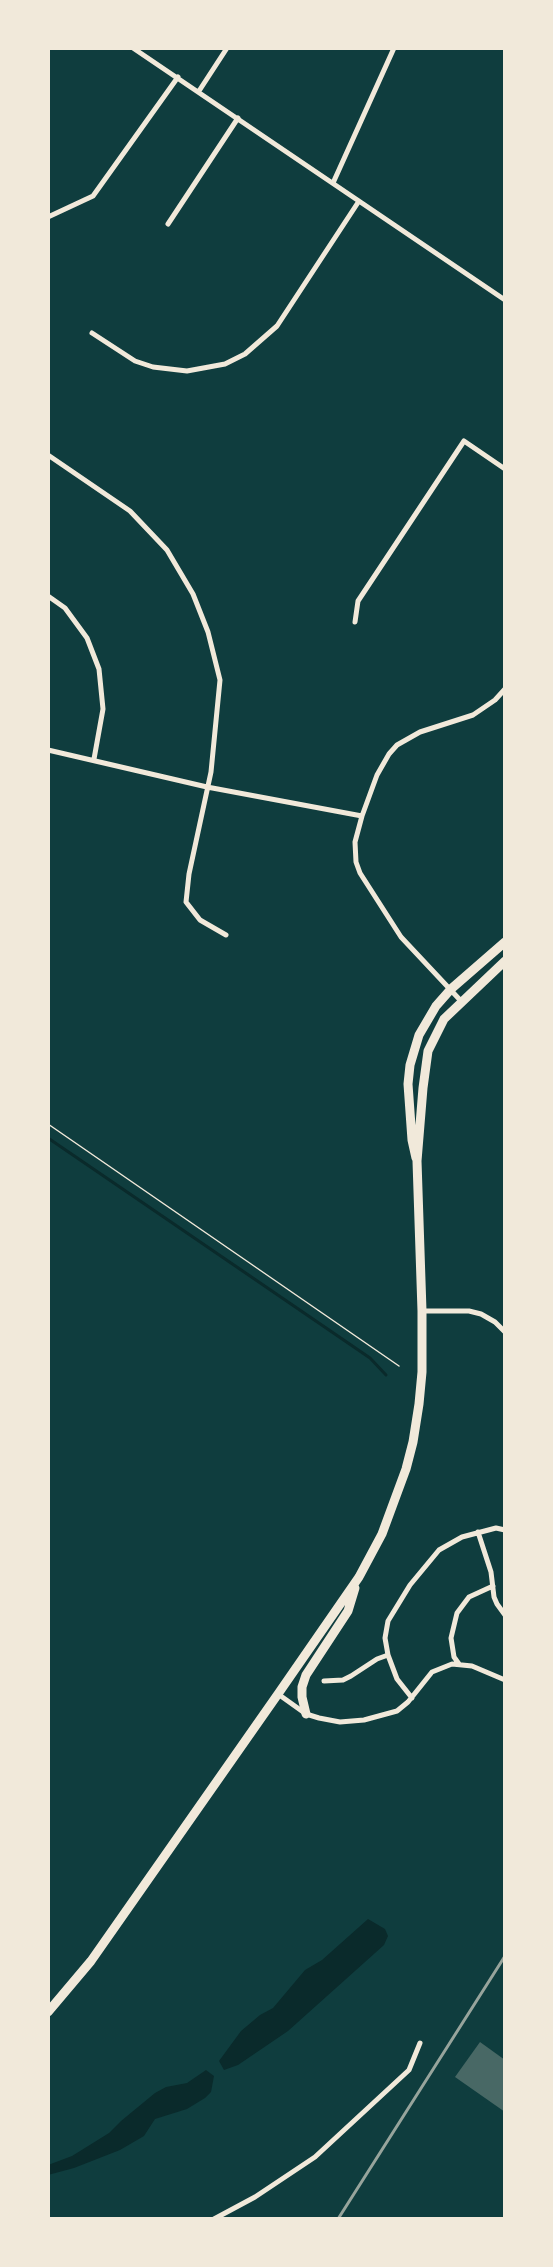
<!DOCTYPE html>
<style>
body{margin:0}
#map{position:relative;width:553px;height:2267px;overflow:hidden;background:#0f3d3e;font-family:Overpass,sans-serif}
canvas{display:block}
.frame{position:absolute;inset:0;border:50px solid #f1e9da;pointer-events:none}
</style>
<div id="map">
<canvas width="553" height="2267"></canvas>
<div class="frame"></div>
</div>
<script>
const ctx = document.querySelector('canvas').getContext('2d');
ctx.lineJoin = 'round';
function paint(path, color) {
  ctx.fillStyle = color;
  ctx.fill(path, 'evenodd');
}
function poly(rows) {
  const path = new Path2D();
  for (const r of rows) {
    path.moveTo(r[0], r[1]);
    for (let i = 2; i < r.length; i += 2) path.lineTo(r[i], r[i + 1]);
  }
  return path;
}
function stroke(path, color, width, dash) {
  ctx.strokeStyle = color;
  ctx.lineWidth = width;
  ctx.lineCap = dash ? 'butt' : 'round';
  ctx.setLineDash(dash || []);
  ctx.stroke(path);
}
const water = poly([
 [368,1919,385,1929,388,1936,384,1945,288,2031,238,2065,224,2070,219,2061,241,2031,260,2015,273,2008,305,1970,322,1960],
 [206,2070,214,2076,211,2092,205,2098,187,2109,155,2119,144,2136,120,2150,74,2168,48,2175,48,2165,72,2156,109,2133,121,2121,155,2093,166,2087,187,2083]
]);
const stream = poly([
 [48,1138,370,1358,386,1375]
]);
const building = poly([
 [480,2042,505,2060,505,2112,455,2077]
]);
const path = poly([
 [48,1124,399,1366]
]);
const minor = poly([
 [133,48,505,300],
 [199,91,227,48],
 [333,183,394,48],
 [48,217,93,196,178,77],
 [168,224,238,118],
 [92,333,135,361,153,367,187,371,225,364,245,354,277,326,359,201],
 [48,455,130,511,167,550,193,594,208,632,220,680,211,772,189,874,186,902,200,920,226,935],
 [48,596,65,608,87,638,99,669,103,709,94,759],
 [355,622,358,601,464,441,505,469],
 [48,750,207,787,362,816],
 [461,1001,401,937,360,873,356,862,355,842,362,816,377,775,389,754,397,745,420,732,473,715,495,700,505,689],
 [422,1311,469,1311,481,1314,495,1322,505,1332],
 [478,1532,491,1572,494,1597,497,1604,505,1615],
 [459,1664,454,1657,451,1638,457,1613,469,1597,493,1586],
 [324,1681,343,1680,351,1676,377,1659,388,1655],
 [278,1694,306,1714,319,1718,340,1722,364,1720,397,1711,408,1702,432,1672,452,1664,472,1666,505,1680],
 [412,1698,397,1679,388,1655,385,1638,388,1621,410,1585,439,1550,462,1537,496,1528,505,1530],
 [214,2219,255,2197,315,2157,409,2070,420,2043]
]);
const trunk = poly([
 [416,1158,412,1140,408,1084,410,1065,419,1035,436,1006,451,989,505,942],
 [306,1714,302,1697,302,1687,306,1675,348,1611,355,1588],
 [48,2012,91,1961,278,1694,359,1577,382,1534,406,1469,413,1442,419,1404,422,1372,422,1311,417,1161,423,1088,428,1051,444,1019,505,961]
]);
const rail = poly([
 [338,2219,505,1956]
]);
paint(water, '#0a2a2b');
stroke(stream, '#0a2a2b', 3);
paint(building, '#486865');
stroke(path, '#f1e9da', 1.5);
stroke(minor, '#f1e9da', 5);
stroke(trunk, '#f1e9da', 9);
stroke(rail, '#97a49c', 3);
</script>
